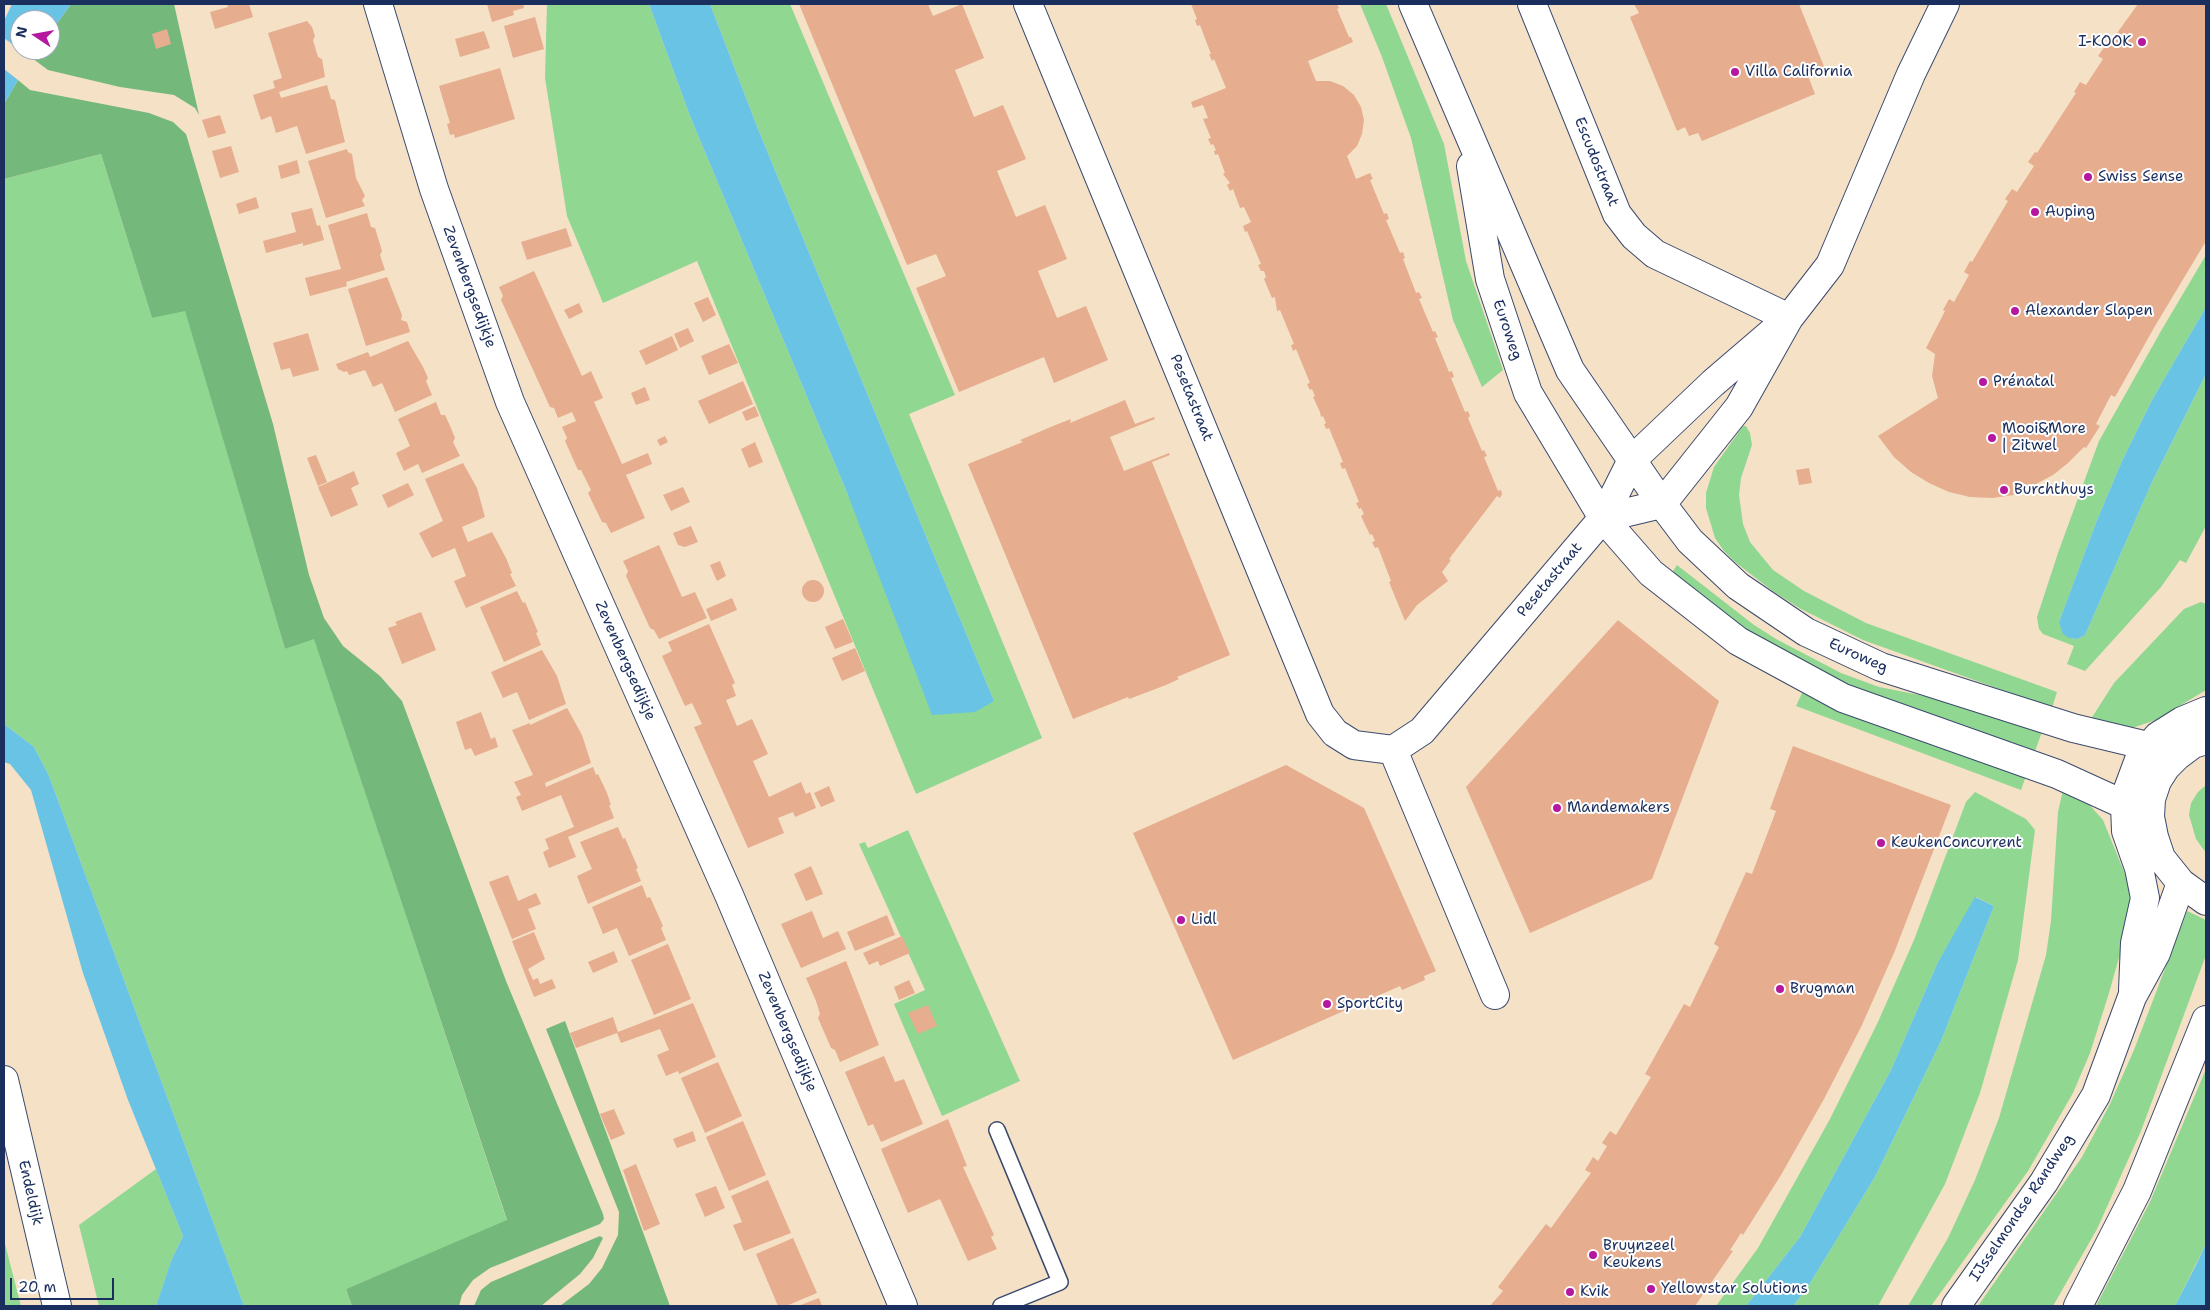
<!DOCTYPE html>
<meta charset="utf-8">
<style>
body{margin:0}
#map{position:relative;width:2210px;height:1310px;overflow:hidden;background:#f4e1c6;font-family:"Shantell Sans",sans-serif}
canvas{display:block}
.frame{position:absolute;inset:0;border:5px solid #1b2f5e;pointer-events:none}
.north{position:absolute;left:10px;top:10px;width:50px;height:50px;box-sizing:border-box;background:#fff;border:1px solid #a4acbf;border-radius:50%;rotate:282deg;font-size:14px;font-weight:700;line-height:20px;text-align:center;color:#1b2f5e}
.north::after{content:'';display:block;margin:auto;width:18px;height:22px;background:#b5179e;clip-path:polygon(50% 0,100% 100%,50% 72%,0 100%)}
.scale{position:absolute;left:10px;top:1278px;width:104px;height:22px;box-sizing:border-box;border:2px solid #1b2f5e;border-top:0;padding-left:6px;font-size:15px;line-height:18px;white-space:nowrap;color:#1b2f5e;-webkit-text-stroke:4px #fff;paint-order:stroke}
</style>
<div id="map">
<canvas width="2210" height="1310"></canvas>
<div class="frame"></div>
<div class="north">N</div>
<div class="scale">20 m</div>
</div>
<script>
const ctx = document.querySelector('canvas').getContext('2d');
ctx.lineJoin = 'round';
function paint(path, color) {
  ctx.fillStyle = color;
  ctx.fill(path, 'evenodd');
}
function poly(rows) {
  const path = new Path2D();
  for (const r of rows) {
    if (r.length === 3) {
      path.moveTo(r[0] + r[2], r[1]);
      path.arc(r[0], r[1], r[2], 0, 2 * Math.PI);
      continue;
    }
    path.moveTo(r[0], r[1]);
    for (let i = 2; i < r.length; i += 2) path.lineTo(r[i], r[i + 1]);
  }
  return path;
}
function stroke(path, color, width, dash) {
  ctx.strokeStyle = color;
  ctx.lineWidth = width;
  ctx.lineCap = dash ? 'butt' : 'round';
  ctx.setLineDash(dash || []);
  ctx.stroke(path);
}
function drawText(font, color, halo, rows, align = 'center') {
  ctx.font = font + ' "Shantell Sans",sans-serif';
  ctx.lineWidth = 4;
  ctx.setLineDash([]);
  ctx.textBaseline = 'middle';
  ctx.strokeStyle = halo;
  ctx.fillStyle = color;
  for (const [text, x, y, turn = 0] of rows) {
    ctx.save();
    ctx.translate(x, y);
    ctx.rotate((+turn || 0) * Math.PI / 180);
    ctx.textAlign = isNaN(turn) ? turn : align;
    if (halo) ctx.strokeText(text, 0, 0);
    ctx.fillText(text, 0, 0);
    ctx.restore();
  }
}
const green = poly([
 [547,4,649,4,690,116,848,495,994,701,758,129,710,4,790,4,955,395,909,414,1042,738,916,794,697,261,603,303,567,216,545,78],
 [1360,4,1386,4,1444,144,1466,261,1503,370,1482,387,1453,320,1411,138,1382,57],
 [101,154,152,318,185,310,285,649,314,638,507,1221,346,1289,352,1306,244,1306,49,776,34,747,4,724,4,179],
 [2206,255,2206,307,2152,400,2122,461,2097,520,2059,622,2070,638,2077,639,2084,636,2086,633,2152,482,2206,374,2206,526,2186,563,2180,560,2161,587,2085,671,2067,664,2074,646,2043,634,2039,629,2037,617,2059,550,2099,441,2161,331],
 [1743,426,1746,426,1750,433,1752,445,1741,478,1739,495,1743,524,1750,542,1773,570,1804,591,1866,623,2057,692,2052,708,1863,640,1801,609,1774,592,1735,562,1724,551,1715,538,1706,508,1706,493,1714,467],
 [1677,565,1754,625,1776,639,1841,673,1879,687,1980,707,2043,729,2034,754,1862,693,1757,640,1674,574,1673,571],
 [2201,602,2206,604,2206,690,2156,720,2132,728,2089,722,2114,683,2184,609],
 [1804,689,2027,773,2021,790,1796,706],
 [2206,785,2206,853,2196,839,2189,815,2191,803,2198,792],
 [2063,790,2086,801,2103,820,2127,879,2130,892,2129,922,2109,993,2090,1053,2073,1093,2028,1171,1931,1306,1908,1306,1948,1238,1975,1180,1999,1118,2046,955,2051,921,2058,812],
 [1975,792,2026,819,2035,830,2018,960,1980,1093,1945,1184,1878,1306,1793,1306,1807,1288,1875,1177,1941,1041,1994,906,1976,897,1938,962,1891,1070,1800,1237,1746,1306,1716,1306,1758,1248,1830,1119,1878,1022,1914,940,1966,802],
 [908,830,1020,1081,942,1116,894,1004,925,990,859,844,865,842,868,848],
 [2187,911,2206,920,2206,955,2141,1131,2097,1229,2053,1306,1978,1306,2082,1157,2110,1104,2134,1050],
 [2206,1069,2206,1244,2175,1306,2096,1306,2150,1202],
 [156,1169,183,1236,171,1261,156,1306,99,1306,79,1225],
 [4,1240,21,1306,4,1306]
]);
const forest = poly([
 [71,4,174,4,199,115,195,108,174,95,120,87,48,70,32,58,38,50,50,50,50,33],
 [18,80,30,90,149,113,173,122,186,134,273,424,309,575,324,618,343,646,380,676,402,701,506,981,603,1214,604,1219,600,1224,490,1268,473,1280,462,1295,459,1306,352,1306,346,1289,507,1220,314,639,285,649,185,311,152,318,101,154,4,179,4,104],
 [565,1021,633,1205,670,1306,560,1306,589,1284,602,1268,618,1235,619,1212,546,1029],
 [600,1236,603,1238,593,1258,580,1274,541,1306,474,1306,481,1290,491,1282]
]);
const water = poly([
 [12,4,71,4,50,33,50,20,20,20,20,50,4,38,4,21],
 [649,4,710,4,758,129,994,701,975,712,932,715,848,495,690,116],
 [4,69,18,80,4,104],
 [2206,307,2206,374,2152,482,2086,633,2084,636,2077,639,2069,638,2063,634,2059,622,2097,520,2122,461,2152,400],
 [4,724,34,747,49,776,244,1306,156,1306,171,1261,183,1236,128,1100,83,973,31,790,10,764,4,762],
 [1975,897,1994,906,1941,1041,1875,1177,1807,1288,1793,1306,1746,1306,1800,1237,1891,1070,1938,962],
 [2206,1244,2206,1306,2175,1306,2196,1265]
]);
const building = poly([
 [227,4,249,4,253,17,215,29,210,12,228,7],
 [487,4,523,4,524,8,513,11,514,15,492,22],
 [799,4,928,4,933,16,962,4,984,58,955,70,974,117,1003,105,1026,159,997,171,1016,217,1045,205,1067,259,1038,271,1057,318,1086,306,1108,360,1054,383,1044,357,959,392,916,288,946,276,936,254,907,265],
 [1191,4,1337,4,1339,8,1337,9,1349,37,1351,37,1353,42,1308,61,1316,81,1330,81,1343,86,1354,95,1361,107,1364,120,1362,134,1357,146,1347,156,1356,179,1370,173,1373,179,1370,180,1384,214,1387,213,1389,219,1386,220,1400,253,1403,252,1405,258,1403,259,1416,293,1419,292,1422,298,1419,299,1433,332,1435,331,1438,337,1435,338,1449,372,1452,371,1454,377,1451,378,1465,412,1468,411,1470,416,1468,418,1482,451,1484,450,1487,456,1484,457,1498,491,1501,490,1502,494,1500,498,1497,496,1449,559,1451,560,1442,572,1448,581,1417,605,1405,621,1389,582,1391,581,1378,547,1375,548,1372,542,1375,541,1372,534,1370,535,1361,516,1364,514,1361,508,1359,509,1356,503,1359,502,1345,468,1342,469,1340,463,1343,462,1329,428,1326,429,1324,424,1326,423,1323,416,1321,417,1320,412,1313,397,1315,396,1312,389,1310,390,1307,384,1310,383,1296,349,1293,351,1291,345,1294,344,1280,310,1277,311,1275,297,1272,298,1264,279,1266,277,1264,271,1261,271,1258,265,1261,264,1247,231,1245,232,1243,226,1251,222,1244,207,1240,208,1233,189,1230,191,1227,185,1230,183,1223,174,1225,173,1218,154,1215,155,1214,151,1216,150,1213,144,1211,145,1208,139,1211,138,1203,119,1208,118,1203,105,1193,108,1191,102,1226,88,1214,59,1212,61,1209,54,1211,54,1200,25,1197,26,1195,20,1197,19],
 [1634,4,1799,4,1825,69,1808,76,1815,94,1702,141,1698,133,1689,136,1685,127,1677,131,1630,17,1639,13],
 [2138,4,2206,4,2206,241,2155,326,2115,397,2111,395,2096,424,2100,426,2086,448,2084,447,2068,463,2053,475,2032,486,2013,492,2014,495,1992,498,1970,497,1949,492,1929,483,1911,472,1894,457,1878,436,1938,398,1932,376,1935,354,1926,348,1945,311,1943,310,1949,299,1954,302,1969,275,1964,272,1970,261,1972,262,2008,201,2005,199,2012,189,2017,192,2034,166,2028,162,2035,152,2037,153,2076,93,2074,92,2080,82,2086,85,2103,59,2098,56,2105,46,2107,47],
 [535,17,544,49,513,58,504,26],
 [307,21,312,27,315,36,313,40,318,57,322,59,325,77,279,92,281,98,327,85,331,99,335,100,345,142,306,154,297,126,276,133,271,116,261,120,253,95,275,88,273,81,282,78,268,33],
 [167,29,171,44,156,49,152,34],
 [484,31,490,48,460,57,455,39],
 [500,68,515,119,455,138,454,134,450,135,447,124,450,123,439,86],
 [220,115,226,133,208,138,202,120],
 [231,146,239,172,220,178,212,151],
 [347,149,348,152,352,154,356,178,365,196,362,200,365,206,326,218,308,161],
 [297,160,300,173,281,179,278,166],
 [256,197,259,208,239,214,236,204],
 [312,208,317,226,320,225,324,240,303,246,303,243,266,253,263,241,296,232,291,213],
 [367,213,371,227,375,228,382,251,380,255,385,270,346,282,347,286,310,296,305,278,341,269,328,225],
 [566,228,572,246,527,260,521,242],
 [534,271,582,376,591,371,603,398,594,402,622,464,648,453,652,464,626,475,645,518,611,533,606,523,602,522,588,493,591,490,581,470,578,470,565,441,567,438,562,427,576,421,572,412,558,418,554,408,550,407,501,300,503,296,499,287],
 [387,277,402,315,401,320,407,322,410,332,366,346,348,289],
 [708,297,716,315,703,322,694,303],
 [579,303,583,312,569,319,564,310],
 [688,328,694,341,680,348,674,334],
 [308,333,319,370,293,377,290,368,281,370,273,343],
 [672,336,678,350,646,365,639,351],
 [408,341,423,367,428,378,426,381,432,395,395,412,382,383,373,387,365,370,349,375,347,371,344,372,338,369,336,364,368,352,370,357],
 [729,344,738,363,709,375,701,356],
 [743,381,753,404,709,424,698,401],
 [645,387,650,400,636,405,631,393],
 [1125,400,1135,424,1154,417,1155,419,1110,437,1124,471,1169,453,1170,455,1152,462,1230,655,1177,677,1179,679,1166,685,1129,699,1128,697,1073,719,968,464,1023,442,1020,440,1058,424,1071,419,1070,423],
 [436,402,441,415,445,415,451,428,455,438,453,442,460,456,422,473,418,464,404,471,396,453,410,446,398,419],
 [755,406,759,416,746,421,742,412],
 [665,436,668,442,660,446,657,440],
 [755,442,763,462,749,468,741,449],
 [316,455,327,482,318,486,307,458],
 [463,463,477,488,485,517,462,527,465,535,468,542,492,532,506,558,512,573,510,574,516,586,466,608,454,581,466,576,455,548,432,558,419,533,443,521,425,479],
 [1809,468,1812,483,1799,485,1796,470],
 [354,471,359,484,351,488,358,505,331,517,318,487],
 [408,483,414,495,388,508,382,495],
 [683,487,690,502,671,511,663,495],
 [691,526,698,542,685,547,678,545,673,533],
 [659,545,682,597,695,592,707,618,659,639,654,630,650,628,626,576,628,571,623,561],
 [720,561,726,576,717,581,710,565],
 [813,591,11],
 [517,591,523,603,525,602,538,632,536,633,541,645,504,662,480,607],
 [732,598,737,610,711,621,706,609],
 [421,612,436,650,402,664,388,628,397,625,395,622],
 [843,619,853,642,835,649,825,627],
 [1618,620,1719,701,1652,879,1530,933,1466,787],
 [709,624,735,683,732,685,736,696,726,700,737,726,752,719,768,754,753,761,769,797,801,782,806,794,810,792,816,808,795,817,793,812,778,818,784,833,748,848,694,727,702,724,692,703,685,706,662,656,672,651,668,642],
 [855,648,865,671,842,681,832,658],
 [542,650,557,676,566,704,529,720,517,692,503,698,491,672],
 [567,708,582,735,591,763,545,783,546,787,593,767,596,775,598,774,607,793,611,805,609,805,614,818,568,837,576,857,549,868,543,852,549,849,545,839,574,827,561,795,522,811,516,797,521,795,514,782,533,775,512,730,530,723,530,725],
 [481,712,491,739,495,737,498,747,475,756,471,748,465,750,456,722],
 [1793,746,1951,805,1894,953,1861,1027,1824,1099,1781,1175,1743,1235,1741,1233,1734,1244,1730,1250,1733,1251,1695,1306,1490,1306,1503,1291,1498,1287,1546,1224,1551,1228,1591,1173,1585,1170,1593,1157,1598,1161,1607,1146,1602,1143,1610,1131,1616,1135,1651,1077,1645,1074,1684,1004,1690,1007,1719,947,1714,944,1746,872,1752,874,1776,811,1770,809],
 [1286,765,1364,808,1436,971,1424,976,1425,980,1402,990,1400,986,1233,1060,1133,833],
 [829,786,835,801,821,807,814,793],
 [618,827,623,839,625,838,638,868,636,869,641,881,588,904,577,876,592,869,580,842],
 [811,866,823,894,806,901,794,874],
 [508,875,518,901,536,893,541,904,528,909,536,929,512,939,489,882],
 [642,885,647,898,650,897,663,926,661,928,666,940,629,956,617,928,603,934,592,907],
 [812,911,823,938,838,931,846,949,801,968,781,924],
 [887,915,895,935,855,951,847,932],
 [534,932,545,959,528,969,533,980,538,978,540,984,552,979,556,988,534,997,512,941],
 [902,936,910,953,880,966,878,961,869,965,863,953],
 [668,944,691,999,654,1015,631,960],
 [614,951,618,962,593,973,588,962],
 [846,961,879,1045,840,1062,835,1050,831,1048,818,1018,820,1014,816,1001,806,978],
 [909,980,915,993,899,1000,894,987],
 [693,1003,716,1057,679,1074,678,1071,666,1076,657,1055,669,1050,660,1029,621,1043,617,1033,576,1048,570,1033,613,1017,618,1032],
 [928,1005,937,1026,918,1034,908,1013],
 [884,1056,895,1082,904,1079,923,1124,881,1142,873,1124,868,1126,845,1072],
 [718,1062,742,1116,705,1133,681,1078],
 [614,1109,625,1134,611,1140,600,1114],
 [948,1119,967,1166,963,1167,994,1235,991,1237,997,1249,968,1261,940,1199,908,1213,881,1149],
 [743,1121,766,1175,729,1191,706,1137],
 [693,1131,696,1141,677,1148,673,1139],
 [636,1164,660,1224,644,1231,623,1170],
 [768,1180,791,1233,744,1251,733,1225,742,1222,731,1196],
 [716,1186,725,1208,705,1217,695,1194],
 [793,1238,817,1293,786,1306,778,1306,756,1254],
 [819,1298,822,1306,798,1306]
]);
const service = poly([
 [997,1130,1060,1282,1001,1306]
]);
const minor = poly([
 [378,4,434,189,510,402,729,895,903,1306],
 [1028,4,1320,714,1335,733,1354,745,1393,750,1495,995],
 [1413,4,1570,370,1662,504,1690,541,1738,586,1806,632,1881,667,2073,728,2148,746],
 [1532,4,1617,214,1634,236,1655,254,1789,318],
 [1471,166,1490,279,1528,393,1603,518,1651,573,1738,641,1843,698,2057,774,2125,805],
 [1603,518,1662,504,1739,407,1789,318,1830,265,1911,74,1945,4],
 [1393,750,1422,731,1603,518,1632,460,1713,383,1776,329],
 [4,1080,57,1306]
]);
const secondary = poly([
 [2206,740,2193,744,2177,756,2166,767,2157,781,2151,799,2150,817,2154,837,2161,858,2181,883,2206,901],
 [2133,990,2135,943,2145,898,2139,868,2126,831,2125,805,2127,792,2140,757,2158,736,2182,721,2206,711],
 [1956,1306,2044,1182,2096,1095,2132,997,2156,953,2181,883],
 [2078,1306,2137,1191,2206,1020]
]);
const markers = [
 [2142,42,5,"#b5179e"],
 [1735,72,5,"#b5179e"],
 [2088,177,5,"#b5179e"],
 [2035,212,5,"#b5179e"],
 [2015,311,5,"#b5179e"],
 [1983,382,5,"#b5179e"],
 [1992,438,5,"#b5179e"],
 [2004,490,5,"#b5179e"],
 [1557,808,5,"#b5179e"],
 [1881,843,5,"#b5179e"],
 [1181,920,5,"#b5179e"],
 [1780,989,5,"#b5179e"],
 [1327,1004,5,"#b5179e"],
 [1593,1255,5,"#b5179e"],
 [1651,1289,5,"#b5179e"],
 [1570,1292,5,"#b5179e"]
];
const poiNames = [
 ["I-KOOK",2132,42,"right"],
 ["Villa California",1745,72],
 ["Swiss Sense",2098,177],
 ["Auping",2045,212],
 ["Alexander Slapen",2025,311],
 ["Prénatal",1993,382],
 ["Mooi&More",2002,429],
 ["| Zitwel",2002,446],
 ["Burchthuys",2014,490],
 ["Mandemakers",1567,808],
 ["KeukenConcurrent",1891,843],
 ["Lidl",1191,920],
 ["Brugman",1790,989],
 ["SportCity",1337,1004],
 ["Bruynzeel",1603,1246],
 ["Keukens",1603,1263],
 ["Yellowstar Solutions",1661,1289],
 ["Kvik",1580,1292]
];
const streetNames = [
 ["Escudostraat",1596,162,68],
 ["Zevenbergsedijkje",469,287,70],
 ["Euroweg",1507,330,71],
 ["Pesetastraat",1191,398,68],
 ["Pesetastraat",1550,580,-50],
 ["Euroweg",1858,656,24],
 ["Zevenbergsedijkje",625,661,66],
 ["Zevenbergsedijkje",787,1032,67],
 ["Endeldijk",30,1193,77],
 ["IJsselmondse Randweg",2022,1208,-56]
];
paint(green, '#90d792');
paint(forest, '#74b87c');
paint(water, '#68c3e5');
paint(building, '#e6ad8f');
stroke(service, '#3c4a6e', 18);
stroke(minor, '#3c4a6e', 30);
stroke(secondary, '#3c4a6e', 30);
stroke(service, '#fff', 15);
stroke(minor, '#fff', 28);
stroke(secondary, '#fff', 28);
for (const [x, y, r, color] of markers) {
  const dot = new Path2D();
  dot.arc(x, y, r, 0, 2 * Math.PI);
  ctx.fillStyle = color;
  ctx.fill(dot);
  stroke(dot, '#fff', 2);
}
drawText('15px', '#1b2f5e', '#fff', poiNames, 'left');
drawText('15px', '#1b2f5e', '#fff', streetNames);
</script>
